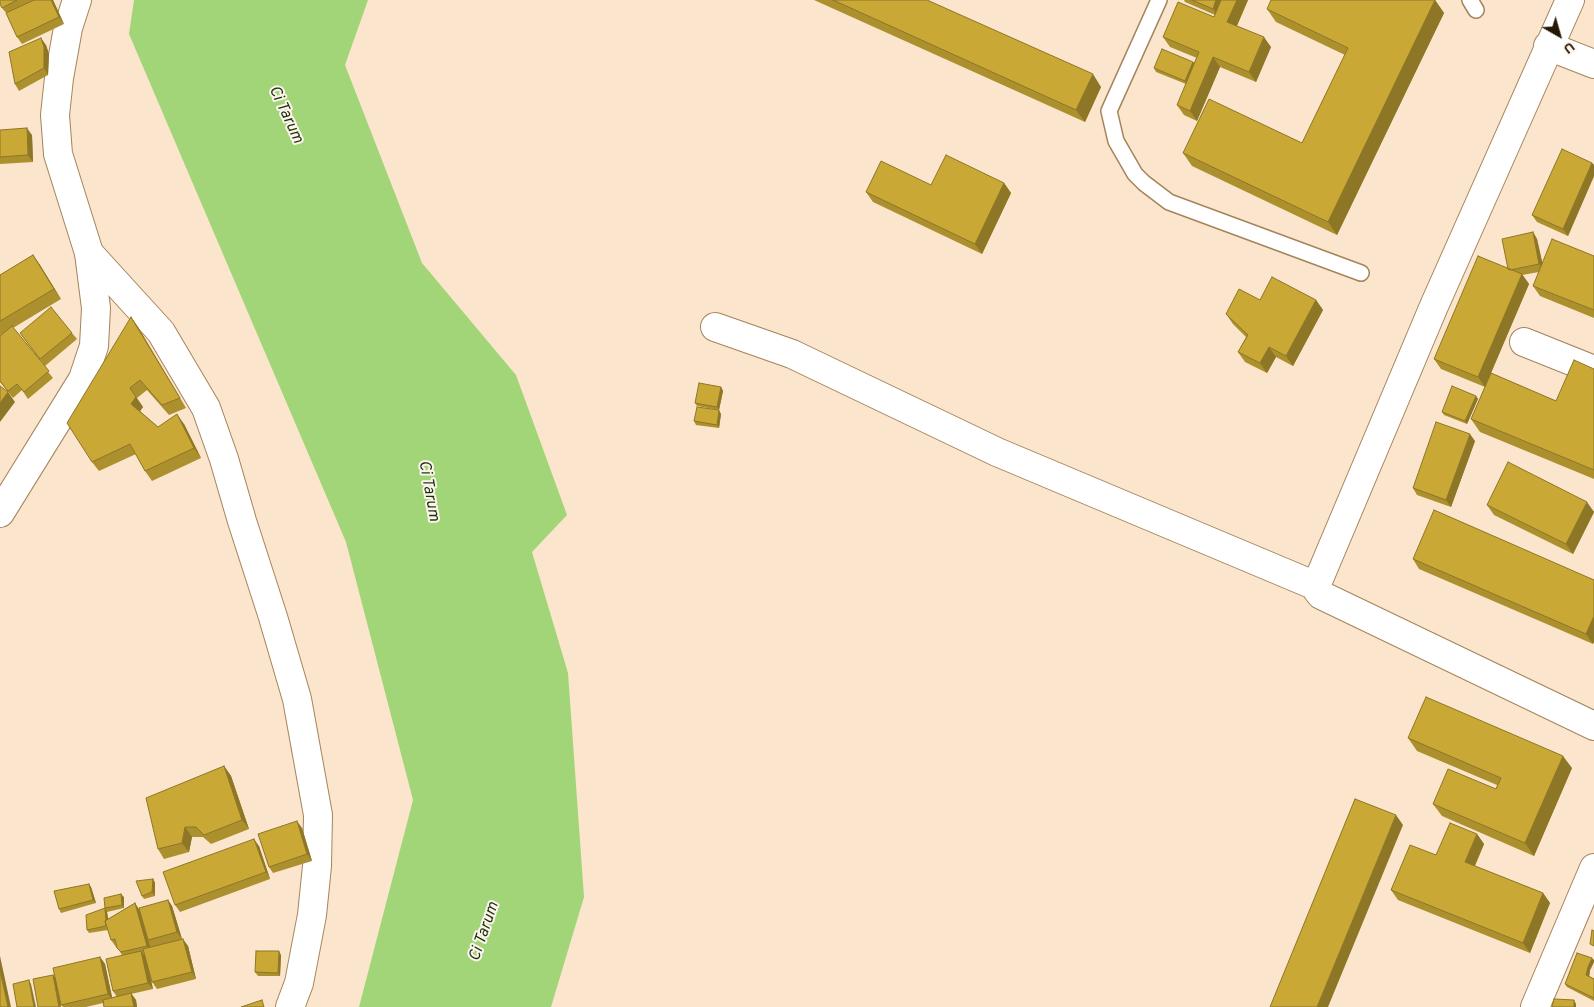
<!DOCTYPE html>
<style>
body{margin:0}
#map{position:relative;width:1594px;height:1007px;overflow:hidden;background:#fbe5cc;font-family:Overpass,sans-serif}
canvas{display:block}
.north{position:absolute;left:1534px;top:10px;width:50px;height:50px;-webkit-text-stroke:4px #fcf5ed;paint-order:stroke;rotate:142deg;font-size:14px;font-weight:700;line-height:20px;text-align:center;color:#231706}
.north::after{content:'';display:block;margin:auto;width:18px;height:22px;background:#231706;clip-path:polygon(50% 0,100% 100%,50% 72%,0 100%)}
</style>
<div id="map">
<canvas width="1594" height="1007"></canvas>
<div class="north">U</div>
</div>
<script>
const ctx = document.querySelector('canvas').getContext('2d');
ctx.lineJoin = 'round';
function paint(path, color) {
  ctx.fillStyle = color;
  ctx.fill(path, 'evenodd');
}
function poly(rows) {
  const path = new Path2D();
  for (const r of rows) {
    path.moveTo(r[0], r[1]);
    for (let i = 2; i < r.length; i += 2) path.lineTo(r[i], r[i + 1]);
  }
  return path;
}
function stroke(path, color, width, dash) {
  ctx.strokeStyle = color;
  ctx.lineWidth = width;
  ctx.lineCap = dash ? 'butt' : 'round';
  ctx.setLineDash(dash || []);
  ctx.stroke(path);
}
function drawText(font, color, halo, rows, align = 'center') {
  ctx.font = font + ' Overpass,sans-serif';
  ctx.lineWidth = 4;
  ctx.setLineDash([]);
  ctx.textBaseline = 'middle';
  ctx.strokeStyle = halo;
  ctx.fillStyle = color;
  for (const [text, x, y, turn = 0] of rows) {
    ctx.save();
    ctx.translate(x, y);
    ctx.rotate((+turn || 0) * Math.PI / 180);
    ctx.textAlign = isNaN(turn) ? turn : align;
    if (halo) ctx.strokeText(text, 0, 0);
    ctx.fillText(text, 0, 0);
    ctx.restore();
  }
}
const water = poly([
 [134,0,368,0,345,65,422,263,516,375,567,515,532,552,568,673,584,897,551,1007,359,1007,413,800,346,542,129,34]
]);
const lane = poly([
 [1159,0,1109,111,1116,141,1135,174,1144,183,1169,202,1361,273],
 [1470,0,1476,10]
]);
const street = poly([
 [1570,0,1434,306,1316,586,1317,590,1321,595,1594,726],
 [1548,46,1594,64],
 [89,253,161,332,206,408,224,459,242,521,273,617,297,699,318,815,317,866,312,915,299,983,290,1007],
 [715,327,792,354,997,452,1316,586],
 [1524,342,1594,370],
 [1535,1007,1594,868]
]);
const secondary = poly([
 [0,513,83,379,94,346,96,308,89,253,58,154,55,115,59,78,68,28,77,0]
]);
const wall = poly([
 [0,0,53,0,64,24,22,44,17,37,7,14,2,8],
 [814,0,927,0,1101,87,1085,122],
 [1184,0,1248,0,1237,26,1271,47,1256,82,1220,67,1197,121,1184,115,1177,105,1186,84,1156,72,1154,68,1193,62,1194,63,1197,58,1170,47,1163,37,1214,17,1215,15,1185,2],
 [1435,0,1444,13,1337,235,1192,166,1183,153,1302,143,1345,55,1276,22,1267,9],
 [46,45,49,54,48,75,19,91,15,84],
 [0,130,32,135,33,162,0,164],
 [1592,163,1594,165,1594,176,1568,236,1537,222,1532,215],
 [1004,183,1011,193,982,254,873,202,866,192,931,185],
 [1533,232,1537,239,1542,262,1594,256,1594,318,1540,296,1533,286,1539,272,1522,275,1529,284,1491,373,1556,401,1594,369,1594,479,1480,432,1471,419,1485,387,1441,369,1434,359,1508,269],
 [33,255,40,265,61,299,13,328,53,378,28,399,22,390,13,398,0,382,0,336,3,334,0,335,0,275],
 [1260,300,1316,300,1323,310,1293,366,1276,357,1267,373,1245,362,1238,352,1246,337,1233,324,1226,314],
 [131,317,138,327,186,408,169,415,147,390,137,398,143,407,140,411,158,427,184,424,201,458,152,481,145,471,136,454,99,471,92,462],
 [20,333,72,333,77,339,45,366],
 [721,387,723,391,719,410,697,406,695,403],
 [1476,396,1478,399,1467,424,1444,415,1442,412],
 [721,414,719,428,696,425,694,421],
 [1475,441,1451,507,1417,495,1413,488],
 [1487,505,1594,511,1594,512,1573,554,1494,515],
 [1413,559,1594,580,1593,644,1419,569],
 [1408,738,1572,768,1534,856,1442,816,1433,804,1496,789,1497,785,1417,751],
 [224,766,231,776,249,829,211,844,203,837,192,837,189,852,164,859,158,849],
 [302,828,312,861,273,873,269,867],
 [1477,834,1484,844,1475,866,1543,893,1550,903,1530,953,1398,900,1391,890,1436,855],
 [259,846,270,879,180,912,175,905],
 [153,879,155,883,155,896,144,899,142,896],
 [89,884,91,887,96,903,61,913,59,909],
 [124,897,124,908,107,912,108,919,135,903,139,909,168,900,172,906,182,939,188,946,196,979,157,989,152,982,146,958,153,989,131,994,136,1000,137,1007,104,1007,103,1003,86,1007,63,1007,61,1005,53,975,55,977,100,957,105,964,112,998,117,997,113,991,122,955,117,947,116,947,111,940,108,930,89,933,87,930,105,908],
 [281,955,280,976,258,976,255,972],
 [1594,960,1594,962,1590,970,1589,976,1594,979,1594,1001,1567,987,1565,984]
]);
const shadedWall = poly([
 [51,0,53,0,64,24,59,17],
 [1216,0,1224,0,1217,15,1213,9],
 [1237,0,1248,0,1234,32,1227,22],
 [1435,0,1444,13,1337,235,1328,222],
 [1264,37,1271,47,1256,82,1249,72],
 [41,38,46,45,49,54,48,75,44,68],
 [1213,57,1220,67,1197,121,1190,111],
 [1193,62,1196,65,1187,85,1185,81],
 [1093,74,1101,87,1085,122,1076,110],
 [27,128,32,135,33,162,28,155],
 [1592,163,1594,165,1594,176,1568,236,1563,229],
 [1004,183,1011,193,982,254,975,244],
 [1533,232,1537,239,1544,270,1539,264],
 [33,255,40,265,61,299,54,289],
 [1522,274,1529,284,1485,387,1478,377],
 [1316,300,1323,310,1293,366,1286,356],
 [131,317,138,327,186,408,180,398],
 [1269,347,1276,357,1267,373,1260,363],
 [721,387,723,391,719,410,717,407],
 [8,392,15,402,0,422,0,403],
 [1476,396,1478,399,1467,424,1465,421],
 [136,397,143,407,138,414,131,404],
 [719,410,721,414,719,428,717,425],
 [177,414,184,424,201,458,194,448],
 [1470,434,1475,441,1451,507,1446,500],
 [1587,502,1594,512,1573,554,1566,544],
 [1594,616,1594,642,1593,644,1586,634],
 [1563,756,1572,768,1534,856,1525,843],
 [224,766,231,776,249,829,242,820],
 [1396,815,1403,825,1328,1007,1317,1007],
 [297,821,302,828,312,861,307,854],
 [185,827,192,837,189,852,182,843],
 [1477,834,1484,844,1472,872,1465,862],
 [254,839,259,846,270,879,266,872],
 [153,879,155,883,155,896,152,892],
 [89,884,91,887,96,903,93,900],
 [1543,893,1550,903,1530,953,1523,943],
 [121,894,124,897,124,908,122,905],
 [168,900,172,906,182,939,177,932],
 [135,903,139,910,152,953,147,946],
 [105,908,107,912,110,930,107,926],
 [183,939,188,946,196,979,192,972],
 [141,951,146,958,153,989,148,983],
 [279,951,281,955,280,976,278,973],
 [0,956,11,1007,8,1007,0,971],
 [100,957,105,964,113,1001,108,994],
 [1592,958,1594,960,1594,962,1590,970,1589,978,1586,975,1588,967],
 [53,975,56,979,61,1007,59,1007],
 [29,980,31,984,36,1007,34,1007],
 [131,993,136,1000,137,1007,134,1007],
 [1574,1000,1576,1004,1576,1007,1574,1007]
]);
const building = poly([
 [0,0,17,0,2,8,0,4,0,0],
 [34,0,51,0,59,17,17,37,6,13,34,0],
 [833,0,927,0,1093,74,1076,110,833,0],
 [1192,0,1216,0,1213,9,1192,0],
 [1221,0,1237,0,1227,22,1264,37,1249,72,1213,57,1190,111,1177,105,1199,52,1163,37,1178,2,1214,17,1221,0],
 [1271,0,1435,0,1328,222,1183,153,1209,99,1302,143,1348,48,1267,9,1271,0],
 [41,38,44,47,44,68,15,84,9,52,41,38],
 [1162,49,1193,62,1185,81,1154,68,1162,49],
 [27,128,28,155,0,157,0,130,27,128],
 [1562,149,1592,163,1563,229,1532,215,1562,149],
 [946,155,1004,183,975,244,866,192,881,161,931,185,946,155],
 [1533,232,1539,264,1510,270,1508,269,1502,239,1533,232],
 [1552,239,1594,256,1594,310,1533,286,1552,239],
 [33,255,54,289,0,321,0,275,33,255],
 [1478,256,1522,274,1478,377,1434,359,1478,256],
 [1272,277,1316,300,1286,356,1269,347,1260,363,1238,352,1248,335,1226,314,1239,289,1260,300,1272,277],
 [51,307,72,333,40,359,20,333,51,307],
 [131,317,180,398,162,405,140,380,130,388,136,397,131,404,158,427,177,414,194,448,145,471,130,444,92,462,67,423,131,317],
 [12,326,49,371,24,392,17,384,8,391,0,381,0,336,12,326],
 [1574,360,1594,369,1594,470,1471,419,1491,373,1556,401,1574,360],
 [699,383,721,387,717,407,695,403,699,383],
 [0,386,8,392,0,403,0,386],
 [1452,386,1476,396,1465,421,1442,412,1452,386],
 [697,407,719,410,717,425,694,421,697,407],
 [1436,422,1470,434,1446,500,1413,488,1436,422],
 [1508,462,1587,502,1566,544,1487,505,1508,462],
 [1434,510,1594,580,1594,616,1586,634,1413,559,1434,510],
 [1426,697,1563,756,1525,843,1433,804,1448,769,1496,789,1501,778,1408,738,1426,697],
 [224,766,242,820,204,835,196,827,185,827,182,843,158,849,146,798,224,766],
 [1355,799,1396,815,1317,1007,1270,1007,1355,799],
 [297,821,307,854,269,867,258,834,297,821],
 [1450,823,1477,834,1465,862,1543,893,1523,943,1391,890,1410,845,1436,855,1450,823],
 [254,839,266,872,175,905,163,872,254,839],
 [153,879,152,892,142,896,136,881,153,879],
 [89,884,93,900,59,909,54,891,89,884],
 [121,894,122,905,105,908,106,920,105,921,106,926,87,930,86,915,105,908,104,898,121,894],
 [168,900,177,932,148,940,139,908,168,900],
 [135,903,147,946,121,952,117,948,115,939,111,940,105,921,135,903],
 [1592,930,1594,931,1594,946,1590,944,1592,930],
 [183,939,192,972,152,982,143,949,183,939],
 [141,951,148,983,113,991,106,959,141,951],
 [256,951,279,951,278,973,255,972,256,951],
 [1577,953,1592,958,1588,967,1586,975,1594,979,1594,998,1565,984,1577,953],
 [100,957,108,994,61,1005,53,968,100,957],
 [0,971,8,1007,0,1007,0,971],
 [53,975,59,1007,38,1007,33,979,53,975],
 [29,980,34,1007,17,1007,13,984,29,980],
 [131,993,134,1007,104,1007,103,1000,131,993],
 [1554,999,1574,1000,1574,1007,1552,1007,1554,999],
 [262,1000,264,1007,241,1007,262,1000]
]);
const waterNames = [
 ["Ci Tarum",285,115,65],
 ["Ci Tarum",428,491,80],
 ["Ci Tarum",485,932,-71]
];
paint(water, '#a2d578');
stroke(lane, '#a5845b', 18);
stroke(street, '#a5845b', 30);
stroke(secondary, '#a5845b', 30);
stroke(lane, '#fff', 15);
stroke(street, '#fff', 28);
stroke(secondary, '#fff', 28);
paint(wall, '#ad902e');
paint(shadedWall, '#8d7626');
paint(building, '#c9a836');
stroke(building, '#8d7626', 1);
drawText('italic 16px', '#1d300a', '#fcf5ed', waterNames);
</script>
